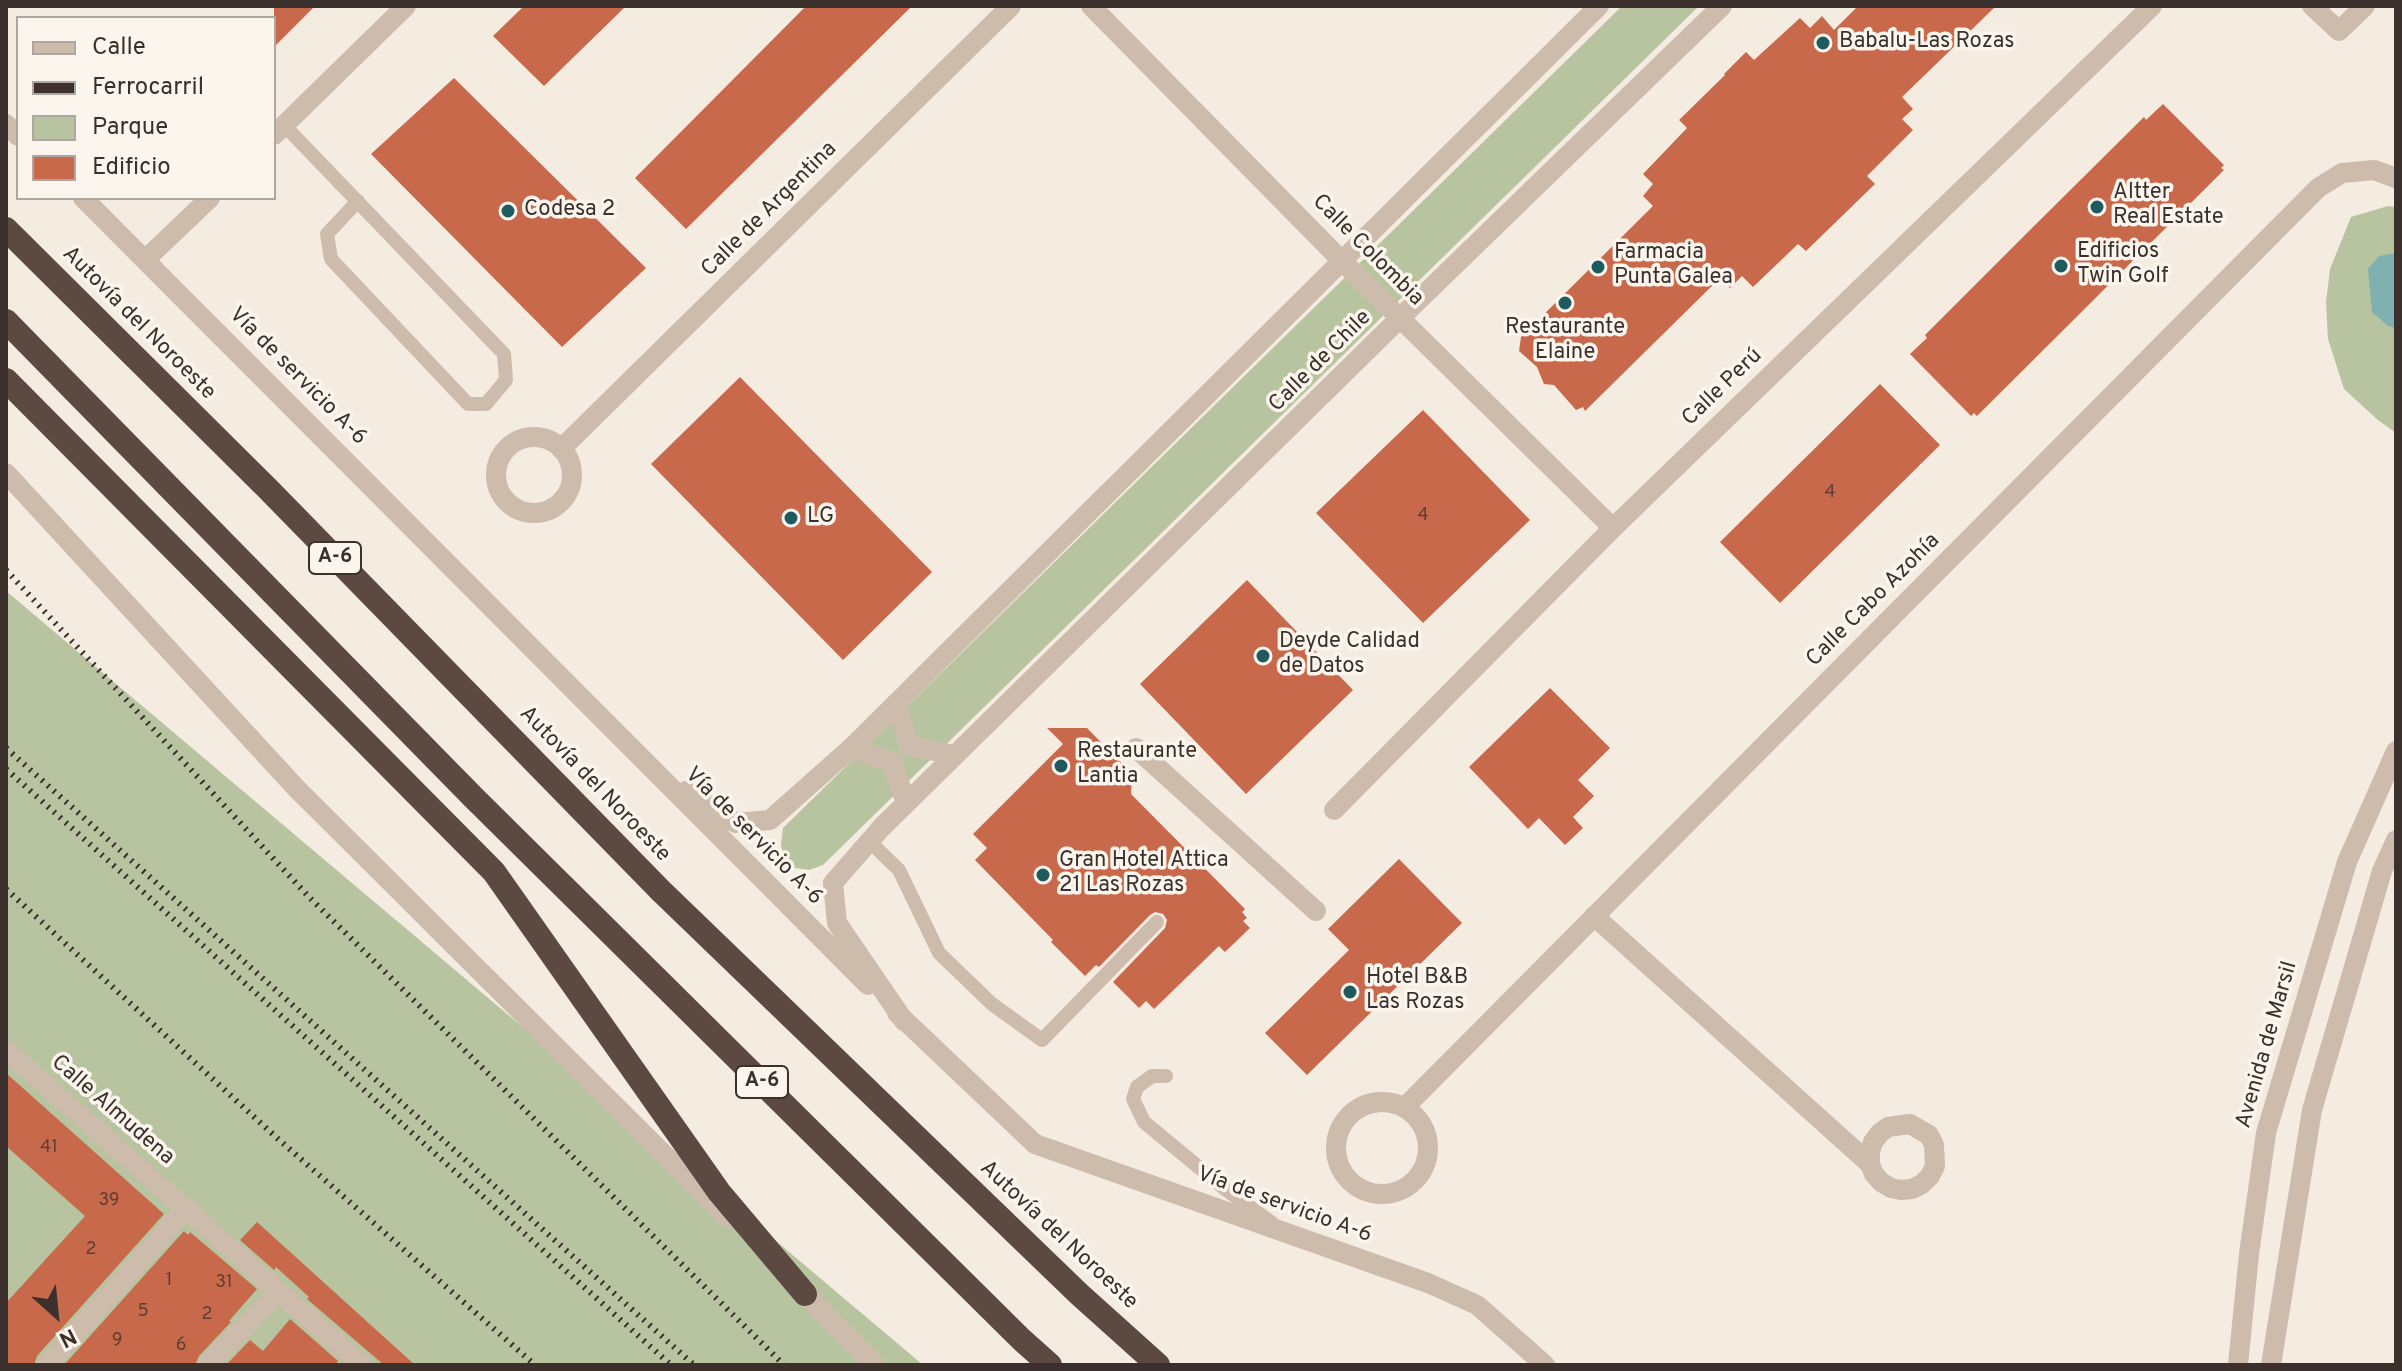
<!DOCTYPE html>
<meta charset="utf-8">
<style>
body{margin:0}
#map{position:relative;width:2402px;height:1371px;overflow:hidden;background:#f4ebe1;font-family:Overpass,sans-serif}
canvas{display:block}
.frame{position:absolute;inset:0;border:8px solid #3b302b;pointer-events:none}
.legend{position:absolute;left:16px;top:16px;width:260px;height:184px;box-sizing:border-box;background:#fbf5ee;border:2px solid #aea6a0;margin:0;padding:10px 14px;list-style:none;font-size:24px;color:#3b302b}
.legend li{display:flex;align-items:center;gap:16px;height:40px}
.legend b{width:40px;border:2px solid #aea6a0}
.north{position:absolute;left:16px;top:1275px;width:80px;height:80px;-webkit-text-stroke:6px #fbf5ee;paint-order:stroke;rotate:153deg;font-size:22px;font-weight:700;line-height:32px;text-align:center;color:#3b302b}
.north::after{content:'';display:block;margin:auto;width:28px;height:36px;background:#3b302b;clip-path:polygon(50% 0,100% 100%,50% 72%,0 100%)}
</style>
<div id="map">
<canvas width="2402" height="1371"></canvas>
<div class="frame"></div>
<ul class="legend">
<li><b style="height:10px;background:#cdbbac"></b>Calle</li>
<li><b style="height:10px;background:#3b302b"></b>Ferrocarril</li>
<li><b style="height:22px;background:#b8c4a0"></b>Parque</li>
<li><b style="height:22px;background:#c8694b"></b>Edificio</li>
</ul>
<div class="north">N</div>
</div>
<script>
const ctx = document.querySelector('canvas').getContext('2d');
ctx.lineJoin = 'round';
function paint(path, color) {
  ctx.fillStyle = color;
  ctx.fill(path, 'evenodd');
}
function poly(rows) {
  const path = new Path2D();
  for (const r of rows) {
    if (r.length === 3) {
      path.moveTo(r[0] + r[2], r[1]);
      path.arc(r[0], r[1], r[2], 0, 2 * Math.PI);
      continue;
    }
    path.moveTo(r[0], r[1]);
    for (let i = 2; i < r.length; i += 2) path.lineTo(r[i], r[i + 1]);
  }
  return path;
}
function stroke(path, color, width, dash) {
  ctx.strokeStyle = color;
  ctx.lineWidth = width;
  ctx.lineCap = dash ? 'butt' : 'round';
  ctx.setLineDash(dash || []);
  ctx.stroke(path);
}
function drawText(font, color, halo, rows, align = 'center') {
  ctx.font = font + ' Overpass,sans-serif';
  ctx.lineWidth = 7;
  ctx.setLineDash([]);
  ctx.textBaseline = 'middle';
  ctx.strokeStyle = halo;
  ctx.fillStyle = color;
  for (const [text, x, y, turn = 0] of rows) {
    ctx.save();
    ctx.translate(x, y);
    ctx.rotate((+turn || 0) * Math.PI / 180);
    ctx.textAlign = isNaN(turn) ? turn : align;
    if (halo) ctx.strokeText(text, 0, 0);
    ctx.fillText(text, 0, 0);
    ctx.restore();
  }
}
const green = poly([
 [1622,6,1699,6,823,865,809,870,795,868,784,858,781,844,783,828],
 [2388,206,2396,207,2396,433,2378,420,2344,389,2328,339,2326,302,2330,269,2351,217],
 [6,591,923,1365,6,1365]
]);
const water = poly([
 [2396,253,2396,328,2388,326,2372,312,2368,269,2379,256]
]);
const building = poly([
 [274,6,315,6,274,47],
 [524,6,626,6,544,86,493,36],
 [806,6,912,6,686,229,635,178],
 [1858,6,1996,6,1902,97,1913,109,1902,119,1913,130,1867,176,1875,184,1806,251,1798,244,1753,287,1742,276,1730,288,1720,278,1585,411,1583,407,1576,410,1554,385,1544,384,1537,367,1519,351,1521,337,1653,206,1643,196,1653,184,1643,174,1687,128,1679,120,1725,75,1724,74,1746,52,1754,60,1800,18,1810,28,1822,16,1834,30],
 [454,78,646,268,562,347,371,154],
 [2163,104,2224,165,2221,168,2224,170,1977,416,1974,413,1971,416,1910,354,1927,338,1925,335,2031,229,2144,117,2146,120],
 [740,377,932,572,843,660,651,464],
 [1880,384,1940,445,1780,603,1720,542],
 [1423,410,1530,520,1423,623,1316,513],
 [1247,580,1353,690,1246,794,1140,684],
 [1550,688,1610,748,1578,780,1594,796,1573,817,1583,828,1565,845,1539,818,1528,829,1469,767],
 [1047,728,1087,728,1132,774,1131,794,1245,909,1242,912,1247,918,1243,921,1250,928,1225,952,1219,946,1154,1009,1146,1001,1139,1008,1113,982,1165,928,1167,920,1163,914,1155,912,1150,915,1099,967,1096,965,1085,976,1051,942,1053,940,975,860,987,848,973,834,1063,744],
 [1399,859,1462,923,1307,1075,1265,1033,1349,950,1328,929],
 [6,1073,164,1214,37,1356,34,1365,6,1365,6,1303,85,1216,6,1146],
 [257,1222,415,1365,384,1365,307,1299,309,1297,276,1267,274,1270,240,1240],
 [184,1231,188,1235,190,1232,257,1289,229,1321,231,1322,199,1356,195,1365,64,1365],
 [290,1319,338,1361,335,1365,226,1365,250,1340,263,1351]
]);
const service = poly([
 [284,125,504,354,506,380,486,404,468,404,331,259,327,234,358,201],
 [869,841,899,870,939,953,992,1004,1042,1040,1157,922],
 [1166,1076,1152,1076,1137,1087,1133,1099,1144,1122,1224,1188,1272,1223]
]);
const pedestrian = poly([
 [1136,748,1316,911]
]);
const minor = poly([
 [1091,6,1341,260,1613,528],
 [2312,6,2339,31,2365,6],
 [6,124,18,136],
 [274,135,406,6],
 [83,198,868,985],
 [146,259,210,198],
 [534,475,38],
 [561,449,1011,6],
 [6,473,297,789,728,1218],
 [896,703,909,746,955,755],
 [851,748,892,762,906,803],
 [686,791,736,823,770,820,851,748,1599,6],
 [1334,810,1613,528,2152,6],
 [1594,916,1870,1164,1874,1174,1881,1182,1891,1188,1901,1190,1912,1189,1922,1184,1930,1176,1935,1166,1934,1145,1929,1135,1910,1124,1888,1127,1880,1133,1873,1142,1870,1152,1870,1164],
 [897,1013,1035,1144],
 [904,1021,837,923,833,883,882,827,1400,318,1722,6],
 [6,1050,362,1365],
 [1382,1148,46],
 [1404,1108,2318,188,2342,173,2374,170,2396,178],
 [796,1285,875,1365],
 [47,1365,187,1208],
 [208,1365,279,1291]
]);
const tertiary = poly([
 [1035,1144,1428,1283,1477,1305,1545,1365],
 [2238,1365,2249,1254,2266,1133,2347,862,2396,751],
 [2271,1365,2312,1110,2382,871,2396,840]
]);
const motorway = poly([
 [6,229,269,490,661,891,1079,1294,1158,1365],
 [6,321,474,798,1022,1340,1050,1365],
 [6,380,494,872,719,1192,805,1294]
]);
const rail = poly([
 [6,570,309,897,784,1365],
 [6,748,694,1365],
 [6,769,671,1365],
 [6,889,277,1138,535,1365]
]);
const markers = [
 [1823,43,8,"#1f5a5e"],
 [2097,207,8,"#1f5a5e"],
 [508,211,8,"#1f5a5e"],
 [2061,266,8,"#1f5a5e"],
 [1598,267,8,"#1f5a5e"],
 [1565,303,8,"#1f5a5e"],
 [791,518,8,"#1f5a5e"],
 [1263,656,8,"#1f5a5e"],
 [1061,766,8,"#1f5a5e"],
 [1043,875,8,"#1f5a5e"],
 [1350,992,8,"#1f5a5e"]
];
const numberNames = [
 ["4",1830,493],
 ["4",1423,516],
 ["41",49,1148],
 ["39",109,1201],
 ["2",91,1250],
 ["1",169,1281],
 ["31",224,1283],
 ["5",143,1312],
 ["2",207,1315],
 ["9",117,1341],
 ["6",181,1346]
];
const shields = [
 [335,558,52],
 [762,1082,52]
];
const shieldNames = [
 ["A-6",335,558],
 ["A-6",762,1082]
];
const poiNames = [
 ["Babalu-Las Rozas",1839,43],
 ["Altter",2113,194],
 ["Real Estate",2113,219],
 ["Codesa 2",524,211],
 ["Edificios",2077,253],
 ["Twin Golf",2077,278],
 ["Farmacia",1614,254],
 ["Punta Galea",1614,279],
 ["Restaurante",1565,329,"center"],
 ["Elaine",1565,354,"center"],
 ["LG",807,518],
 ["Deyde Calidad",1279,643],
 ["de Datos",1279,668],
 ["Restaurante",1077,753],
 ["Lantia",1077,778],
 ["Gran Hotel Attica",1059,862],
 ["21 Las Rozas",1059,887],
 ["Hotel B&B",1366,979],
 ["Las Rozas",1366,1004]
];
const streetNames = [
 ["Calle de Argentina",770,210,-45],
 ["Calle Colombia",1367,251,45],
 ["Autovía del Noroeste",138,324,45],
 ["Calle de Chile",1321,362,-45],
 ["Vía de servicio A-6",297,377,45],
 ["Calle Perú",1723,388,-44],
 ["Calle Cabo Azohía",1874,601,-45],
 ["Autovía del Noroeste",594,785,46],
 ["Vía de servicio A-6",753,837,45],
 ["Avenida de Marsil",2268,1045,-74],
 ["Calle Almudena",112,1111,41],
 ["Vía de servicio A-6",1284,1206,20],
 ["Autovía del Noroeste",1058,1236,43]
];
paint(green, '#b8c4a0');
paint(water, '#7fb0b2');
paint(building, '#c8694b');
stroke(service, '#cdbbac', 14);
stroke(pedestrian, '#cdbbac', 20);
stroke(minor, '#cdbbac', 20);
stroke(tertiary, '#cdbbac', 20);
stroke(motorway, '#5c4a42', 24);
stroke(rail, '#3b302b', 6, [2, 6]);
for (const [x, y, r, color] of markers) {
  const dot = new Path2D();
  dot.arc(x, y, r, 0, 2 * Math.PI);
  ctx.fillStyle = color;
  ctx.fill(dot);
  stroke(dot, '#fbf5ee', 3);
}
drawText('18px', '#5e3e33', null, numberNames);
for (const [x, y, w] of shields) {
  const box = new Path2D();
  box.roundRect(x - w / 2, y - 16, w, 32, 6);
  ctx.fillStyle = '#fbf5ee';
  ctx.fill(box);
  stroke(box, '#3b302b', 2);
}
drawText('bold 20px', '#3b302b', null, shieldNames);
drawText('22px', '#3b302b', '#fbf5ee', poiNames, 'left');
drawText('22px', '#3b302b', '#fbf5ee', streetNames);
</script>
